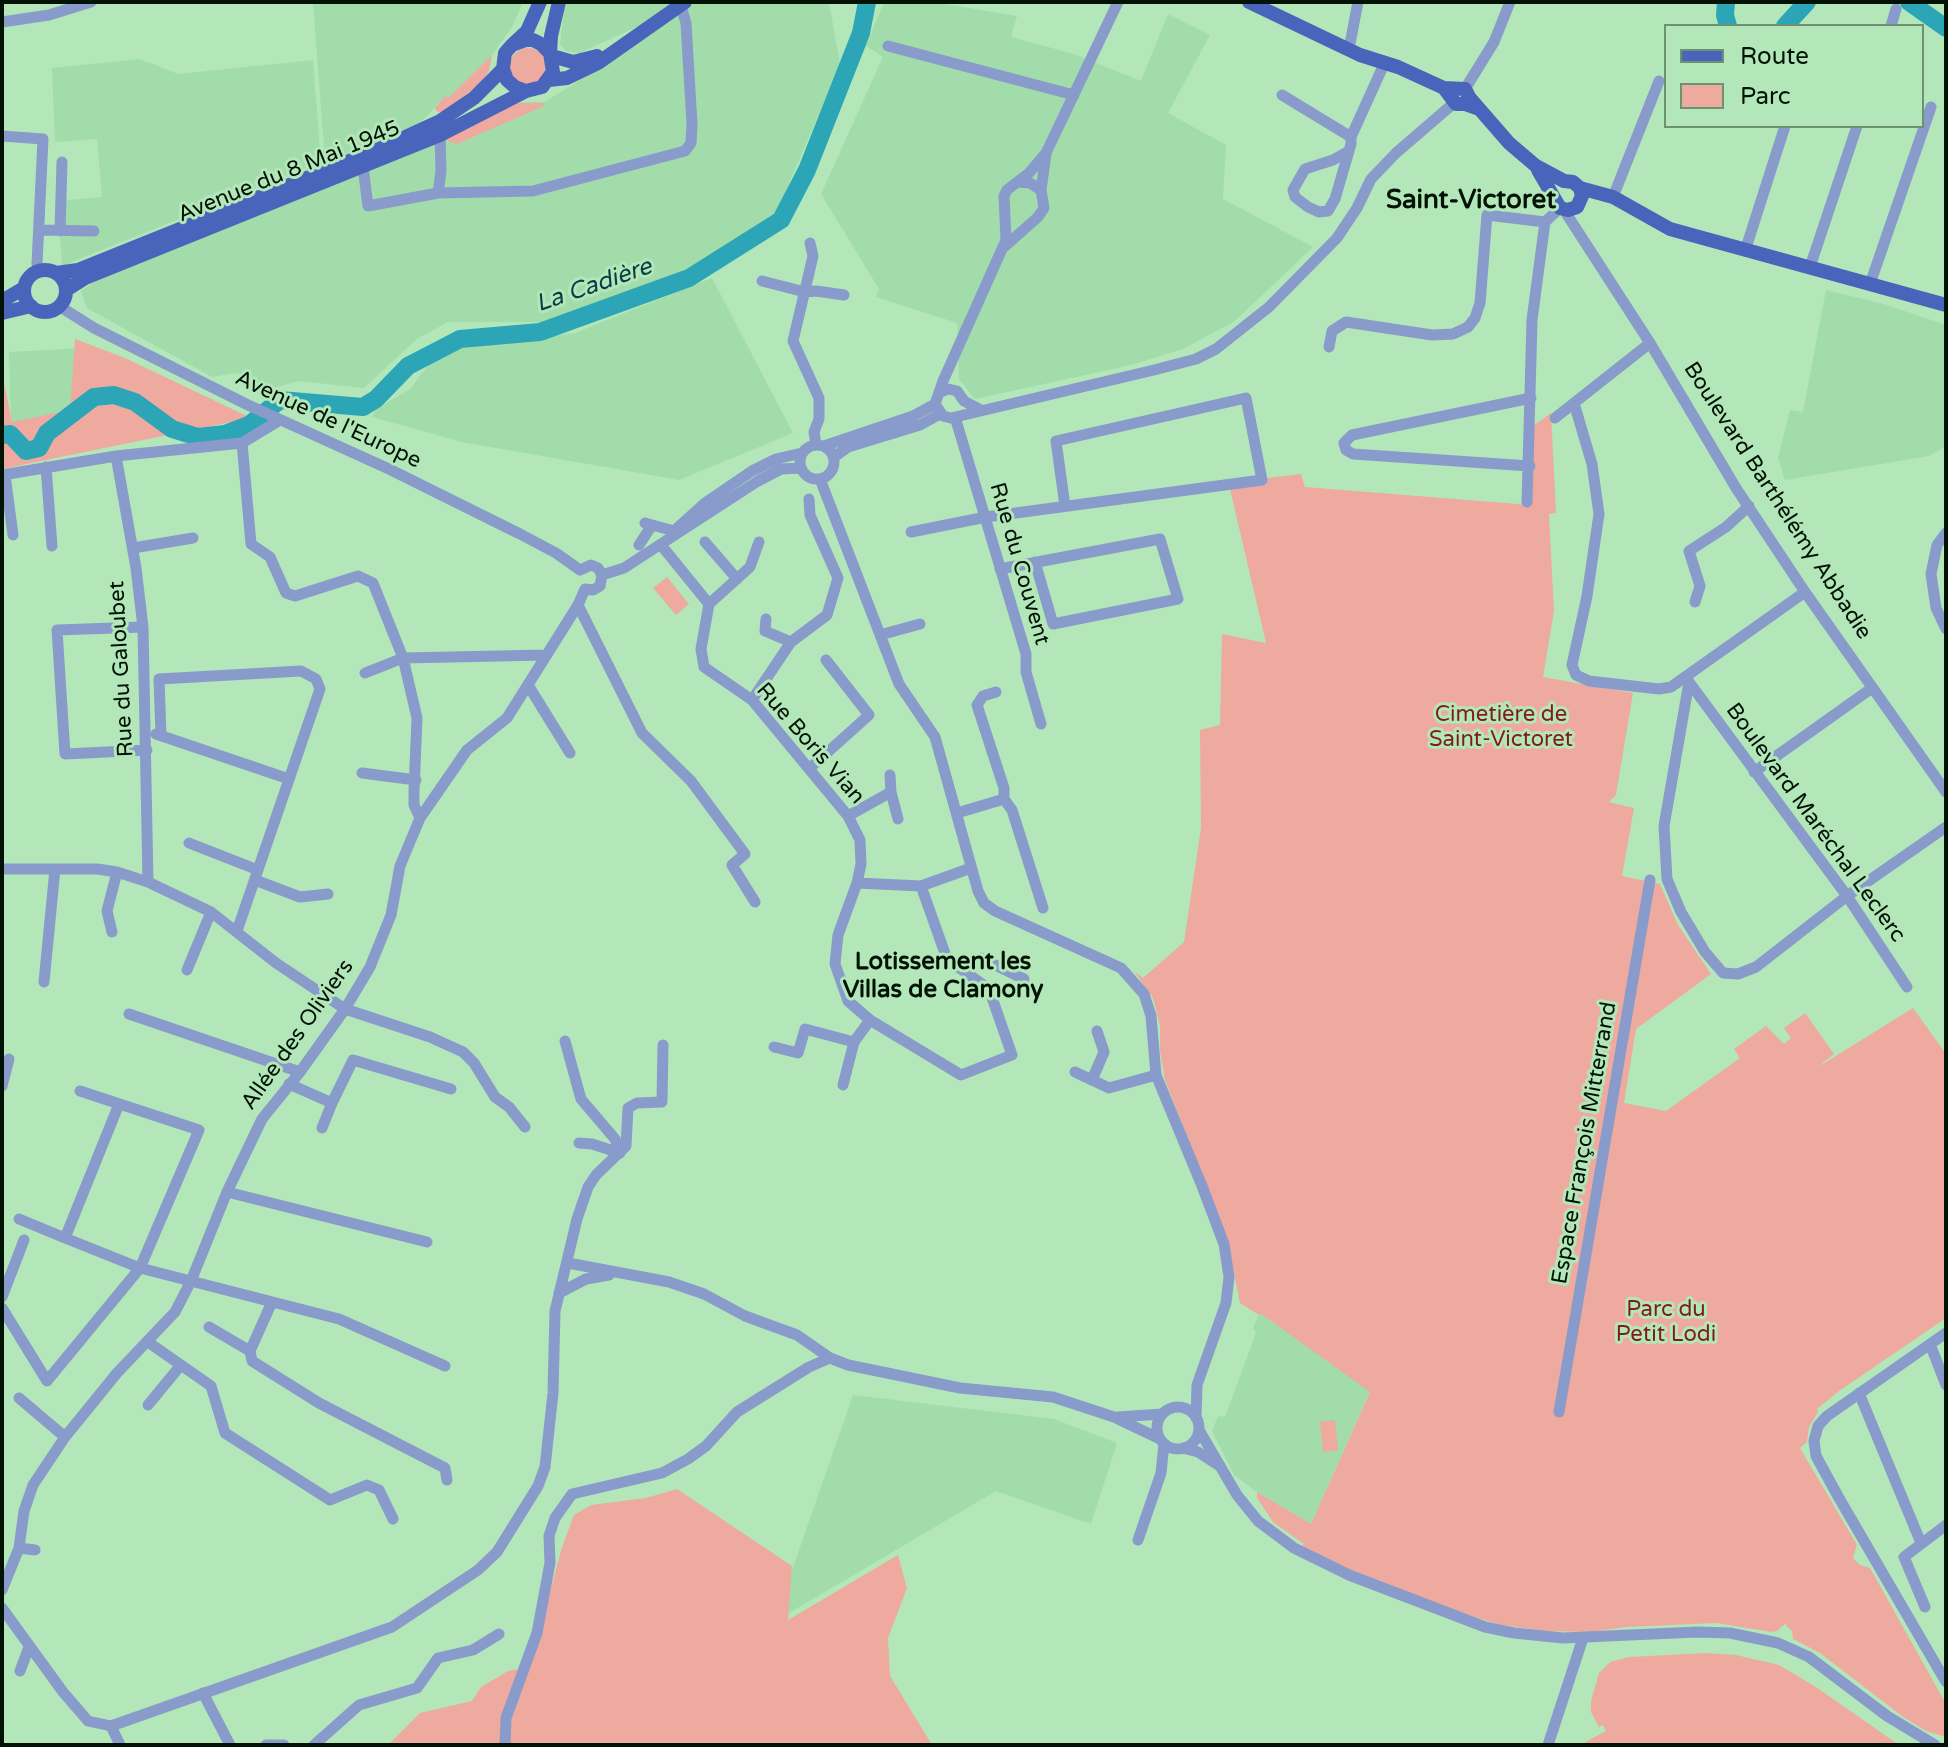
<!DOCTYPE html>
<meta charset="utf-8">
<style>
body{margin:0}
#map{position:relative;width:1948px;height:1747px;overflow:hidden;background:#b3e7ba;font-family:"Varela Round",sans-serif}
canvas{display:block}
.frame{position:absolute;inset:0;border:4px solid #021305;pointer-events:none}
.legend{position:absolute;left:1664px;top:24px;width:260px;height:104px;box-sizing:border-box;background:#b3e7ba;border:2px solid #6c9272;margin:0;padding:10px 14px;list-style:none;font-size:24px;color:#021305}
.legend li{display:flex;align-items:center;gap:16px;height:40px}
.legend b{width:40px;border:2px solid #6c9272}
</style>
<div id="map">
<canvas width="1948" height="1747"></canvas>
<div class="frame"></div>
<ul class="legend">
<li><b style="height:10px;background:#4964bb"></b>Route</li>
<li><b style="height:22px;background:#eeaa9f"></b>Parc</li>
</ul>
</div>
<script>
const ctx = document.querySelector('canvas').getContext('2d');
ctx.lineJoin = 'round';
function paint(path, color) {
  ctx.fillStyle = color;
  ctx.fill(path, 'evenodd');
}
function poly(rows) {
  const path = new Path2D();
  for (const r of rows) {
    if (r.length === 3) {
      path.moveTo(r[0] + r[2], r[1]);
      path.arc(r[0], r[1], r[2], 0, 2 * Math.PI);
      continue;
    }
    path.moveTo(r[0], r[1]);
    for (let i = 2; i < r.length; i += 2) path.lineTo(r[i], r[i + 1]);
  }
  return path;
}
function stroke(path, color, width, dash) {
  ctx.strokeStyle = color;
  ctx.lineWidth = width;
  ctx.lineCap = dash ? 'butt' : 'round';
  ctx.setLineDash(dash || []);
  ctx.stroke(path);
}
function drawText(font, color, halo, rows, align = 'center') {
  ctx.font = font + ' "Varela Round",sans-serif';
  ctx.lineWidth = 6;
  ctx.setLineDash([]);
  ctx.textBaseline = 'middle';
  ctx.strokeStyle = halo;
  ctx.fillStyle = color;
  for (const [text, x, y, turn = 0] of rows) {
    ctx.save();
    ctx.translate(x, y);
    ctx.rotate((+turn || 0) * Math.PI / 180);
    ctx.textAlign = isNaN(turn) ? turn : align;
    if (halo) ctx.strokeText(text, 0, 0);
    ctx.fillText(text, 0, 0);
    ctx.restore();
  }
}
const built = poly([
 [313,2,523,2,512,27,492,55,447,99,445,97,420,123,325,162],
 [565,2,829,2,840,65,775,216,686,275,562,322,448,322,417,339,364,388,298,381,267,390,236,373,212,377,87,308,81,291,95,281,513,102,544,102,571,86,673,10,580,53,566,51,560,44],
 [884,2,934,2,1017,16,1011,37,1074,54,1141,81,1168,14,1210,35,1168,113,1226,145,1223,199,1313,247,1235,321,1183,349,1131,365,975,399,959,379,957,323,876,297,879,289,821,194,883,57,866,46],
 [140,59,178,74,313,60,321,162,62,266,58,201,102,197,97,139,55,142,52,68],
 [712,278,793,433,679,480,462,442,372,417,376,409,410,389,429,364,447,350,575,333],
 [1826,290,1884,304,1946,325,1946,446,1929,456,1785,480,1778,458,1790,410,1803,412],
 [83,348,74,398,66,409,43,419,11,422,9,352],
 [1260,1312,1370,1391,1311,1524,1257,1492,1234,1475,1212,1431,1218,1416,1225,1417,1256,1333,1253,1328],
 [853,1395,1054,1419,1117,1443,1091,1524,996,1491,774,1622]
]);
const green = poly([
 [528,66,18],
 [492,55,489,71,482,82,443,113,436,111,435,108,445,96,448,98],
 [512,103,543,103,544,106,457,144,447,141,448,138],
 [75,339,125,358,251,418,2,469,2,372,12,422,70,410],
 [1551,413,1556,513,1549,514,1554,611,1543,677,1633,693,1616,795,1609,802,1634,808,1622,876,1660,884,1678,925,1711,974,1636,1029,1624,1103,1666,1111,1740,1058,1734,1049,1766,1026,1784,1044,1791,1038,1784,1028,1805,1013,1834,1054,1818,1067,1913,1008,1946,1054,1946,1318,1839,1391,1817,1409,1818,1412,1809,1427,1807,1442,1800,1448,1857,1545,1853,1558,1860,1565,1870,1568,1946,1704,1946,1737,1926,1731,1902,1716,1820,1653,1793,1639,1792,1631,1785,1624,1777,1631,1771,1632,1716,1623,1626,1627,1590,1632,1544,1631,1497,1624,1444,1607,1341,1566,1302,1546,1304,1544,1273,1522,1257,1498,1257,1492,1311,1524,1370,1392,1260,1313,1259,1315,1240,1303,1227,1239,1165,1080,1160,1051,1160,1026,1153,998,1134,971,1143,978,1184,942,1201,828,1200,730,1220,725,1222,634,1266,643,1230,489,1267,483,1267,478,1301,474,1305,487,1530,505,1533,426],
 [667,577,689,604,676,615,653,588],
 [1335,1420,1338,1450,1323,1452,1320,1422],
 [677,1489,792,1566,788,1620,898,1555,907,1588,888,1638,890,1676,932,1745,388,1745,420,1713,472,1701,481,1687,508,1671,530,1667,562,1547,574,1515,591,1505,646,1498],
 [1706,1653,1736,1655,1779,1665,1816,1687,1899,1745,1580,1745,1606,1731,1603,1725,1599,1727,1591,1712,1591,1701,1599,1673,1610,1662,1629,1657]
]);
const river = poly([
 [1726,2,1725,15,1728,26],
 [1909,2,1946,28],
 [1785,26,1807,2],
 [2,435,10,434,26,451,39,448,47,433,94,397,114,395,135,402,172,429,198,437,225,434,249,425,280,400,363,407,376,399,408,366,460,339,540,332,689,278,781,220,807,170,861,33,867,2]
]);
const minor = poly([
 [1118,2,1046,153,1029,173,1007,190,1004,196,1006,240,943,381,935,404,943,416,951,418,1154,370,1196,359,1216,349,1269,307,1337,238,1357,208,1371,179,1396,153,1454,103],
 [2,22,49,15,91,2],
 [1891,26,1896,9],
 [888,46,1074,95],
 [1349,49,1358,2],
 [1465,89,1494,42,1510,2],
 [1282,95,1351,137],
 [2,136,43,139,37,264,39,271],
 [1349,151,1333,160,1305,169,1293,190,1295,197,1308,207,1319,212,1328,211,1335,199,1351,144,1351,137,1385,62],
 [363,167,368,206,438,193,533,191,685,151,691,143,692,124,686,23,681,6],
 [1041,190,1046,154],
 [438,193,441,171,440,135],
 [1613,197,1659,81],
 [1564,210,1650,343,1736,488,1805,592,1946,792],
 [39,230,94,231],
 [60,231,62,162],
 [810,243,813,256,793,341,819,398,819,419,814,432,816,444],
 [1003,248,1038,217,1044,208,1041,190,1030,183,1018,182],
 [1745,251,1785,126],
 [1810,267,1857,126],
 [762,281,805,292,816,291,844,295],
 [1870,284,1931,107],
 [59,306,94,328,248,405,389,469,520,534,556,553,580,570],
 [1650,343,1574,403,1592,464,1599,514,1587,596,1572,665,1576,675,1589,681,1659,689,1671,687,1685,677],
 [1329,347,1332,331,1346,322,1432,335,1453,334,1468,327,1475,318,1480,303,1487,215,1545,222,1560,208],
 [941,392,948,389,957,391,964,401,981,410],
 [955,417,1026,654,1026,672,1041,724],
 [1555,418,1574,403],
 [242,443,251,544,270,557,286,593,295,596,358,576,373,583,403,658,417,718,414,791,414,805,420,818],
 [817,462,17],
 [824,446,913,416,935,404],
 [116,456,136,568,143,627,148,882],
 [834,457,848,447,920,425,940,414],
 [1530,466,1353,454,1346,450,1344,443,1352,435,1531,398],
 [46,467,52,546],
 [2,475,116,456,242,443,280,420],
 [5,475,13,535],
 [820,479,899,684,935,737,978,891,984,903,995,911,1121,968,1144,994,1151,1016,1156,1075,1202,1186,1224,1244,1229,1277,1226,1303,1197,1385,1196,1418],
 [1527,502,1532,320,1545,222],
 [645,523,674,531],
 [675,530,705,503,752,471,776,459,802,453],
 [911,532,986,517,1262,480,1246,398,1056,441,1065,506],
 [1946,533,1937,545,1931,574,1936,608,1946,629],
 [705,542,737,579],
 [639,545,652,525],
 [661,545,709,604,701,649,704,667,752,700,848,816,860,840,861,864,857,883,838,935,835,964,848,1001,870,1020,961,1075,1012,1055,989,989,947,959,921,886],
 [133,548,193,538],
 [1000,569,1160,539,1178,599,1053,624,1035,562],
 [580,570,591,565,598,568,602,575],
 [602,575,624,568,758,481,781,469,801,468],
 [585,589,593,590,600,586,602,575],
 [1805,592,1685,677,1689,682,1664,826,1667,879,1681,912,1705,952,1723,973,1738,974,1756,967,1847,896,1946,827],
 [1695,602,1700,586,1689,551,1726,527,1749,506],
 [709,604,750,567,759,542],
 [578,605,642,733,691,781,745,854,732,865,755,902],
 [766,619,765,631,791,642],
 [143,627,57,630,65,754,147,750],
 [880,635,920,624],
 [365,673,403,658,546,655],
 [1689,682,1847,896,1907,987],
 [528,685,570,753],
 [996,692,983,696,977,705,1004,788,1004,799,1012,810,1043,908],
 [752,700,791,642,827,615,838,578,810,515,809,499],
 [156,734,289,779],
 [161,735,159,679,301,671,316,679,320,689,237,931],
 [810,768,869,715,826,660],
 [1754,772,1872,688],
 [362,773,416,780],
 [890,775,891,792],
 [957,813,1004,799],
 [848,816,891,792,898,819],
 [189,843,258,870],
 [2,869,97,869,117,872,148,882,211,912,276,963,345,1009,430,1037,463,1052,474,1063,495,1097,509,1107,525,1127],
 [255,880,300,897,328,894],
 [857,883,921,886,971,868],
 [112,932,107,911,117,872],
 [959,968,981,958,1024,979],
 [187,970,211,912],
 [44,982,55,869],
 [129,1014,300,1072],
 [565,1041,581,1099,615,1139,620,1153],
 [774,1047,798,1053,805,1029,854,1042],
 [1075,1072,1109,1088,1156,1075],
 [1092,1080,1104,1052,1097,1031],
 [289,1084,332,1103,353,1060,451,1089],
 [843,1085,854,1042,870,1020],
 [2,1086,9,1059],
 [119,1104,65,1238,140,1268,339,1319,445,1366],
 [322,1128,332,1103],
 [579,1143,592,1144,620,1153],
 [227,1192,427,1242],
 [19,1219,65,1238],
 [568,1263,669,1282,704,1294,745,1316,797,1335,830,1358,848,1365,960,1388,1053,1397,1114,1417,1160,1439],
 [559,1293,586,1279,609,1275],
 [2,1297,24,1240],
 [272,1302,250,1351,252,1361,319,1403,445,1468,447,1480],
 [2,1308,47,1381,140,1268,199,1130,80,1091],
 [209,1327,250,1351],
 [1946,1333,1827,1416,1818,1426,1814,1441,1816,1456,1839,1498,1946,1682],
 [148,1342,211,1386,225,1433,330,1500,367,1485,379,1490,393,1519],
 [1930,1344,1946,1385],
 [1859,1393,1921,1543],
 [19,1398,65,1437],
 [148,1405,181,1365],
 [1178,1428,21],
 [1559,1412,1650,880],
 [1118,1417,1162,1414],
 [1199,1430,1237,1495,1258,1521,1294,1548,1349,1575,1485,1627,1514,1633,1563,1638,1697,1632,1730,1633,1778,1643,1809,1657,1887,1716,1935,1745],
 [1183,1448,1198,1452,1218,1465],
 [1138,1540,1161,1473,1164,1444],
 [19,1548,35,1550],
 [2,1590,19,1548,24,1511,33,1485,65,1437,117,1373,175,1312,191,1281,227,1192,262,1119,300,1072,345,1009,370,967,391,915,400,866,420,818,467,750,507,718,578,605,585,589],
 [1925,1607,1904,1557,1946,1525],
 [2,1608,63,1692,88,1721,111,1726,392,1627,478,1570,497,1552,538,1486,545,1467,553,1393,555,1311,577,1219,588,1187,596,1175,626,1146,628,1108,637,1103,662,1102,663,1045],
 [20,1671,29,1647],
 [203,1693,230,1745],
 [111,1726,120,1745],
 [266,1745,284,1745],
 [314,1745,359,1705,417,1688,438,1658,473,1650,499,1634],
 [505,1745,506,1718,537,1633,550,1563,549,1536,555,1518,572,1494,662,1473,688,1459,706,1446,737,1412,809,1367,830,1358],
 [1548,1745,1583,1638]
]);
const major = poly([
 [1249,2,1360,55,1398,67,1444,88,1465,89,1469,97,1509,143,1536,166,1564,181,1573,182,1580,188,1613,197,1670,229,1946,305],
 [512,45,526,40,533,40,541,44,550,53,553,72,542,87,526,91,515,87,507,80,503,69,505,53,512,45,527,31,540,2],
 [550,53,551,36,559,2],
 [552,56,573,62,597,56],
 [549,80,567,78,598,63,685,2],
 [1444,88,1456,104,1465,104,1479,109],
 [1538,170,1560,208,1568,210,1577,207,1582,196,1580,188],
 [45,291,21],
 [56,273,78,270,379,149,440,121,474,98,503,69],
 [66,290,85,278,440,135,526,91],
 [2,301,24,288],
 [2,313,31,306]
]);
const streetNames = [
 ["Avenue du 8 Mai 1945",289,172,-22],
 ["Avenue de l'Europe",328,420,25],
 ["Boulevard Barthélémy Abbadie",1777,501,57],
 ["Rue du Couvent",1019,564,74],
 ["Rue du Galoubet",122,669,-93],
 ["Rue Boris Vian",810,744,49],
 ["Boulevard Maréchal Leclerc",1815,823,54],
 ["Allée des Oliviers",298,1035,-55],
 ["Espace François Mitterrand",1585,1143,-80]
];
const parkNames = [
 ["Cimetière de",1501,715],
 ["Saint-Victoret",1501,740],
 ["Parc du",1666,1310],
 ["Petit Lodi",1666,1335]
];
const waterNames = [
 ["La Cadière",594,286,-19]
];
const neighbourhoodNames = [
 ["Lotissement les",943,963],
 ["Villas de Clamony",943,991]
];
const quarterNames = [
 ["Saint-Victoret",1471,201]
];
paint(built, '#a2dcab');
paint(green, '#eeaa9f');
stroke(river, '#2ca6b7', 18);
stroke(minor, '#899bcb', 11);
stroke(major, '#4964bb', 14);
drawText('22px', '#021305', '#b3e7ba', streetNames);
drawText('22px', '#801d17', '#b3e7ba', parkNames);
drawText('italic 24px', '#073e45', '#b3e7ba', waterNames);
drawText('bold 24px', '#021305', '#b3e7ba', neighbourhoodNames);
drawText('bold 26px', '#021305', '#b3e7ba', quarterNames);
</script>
